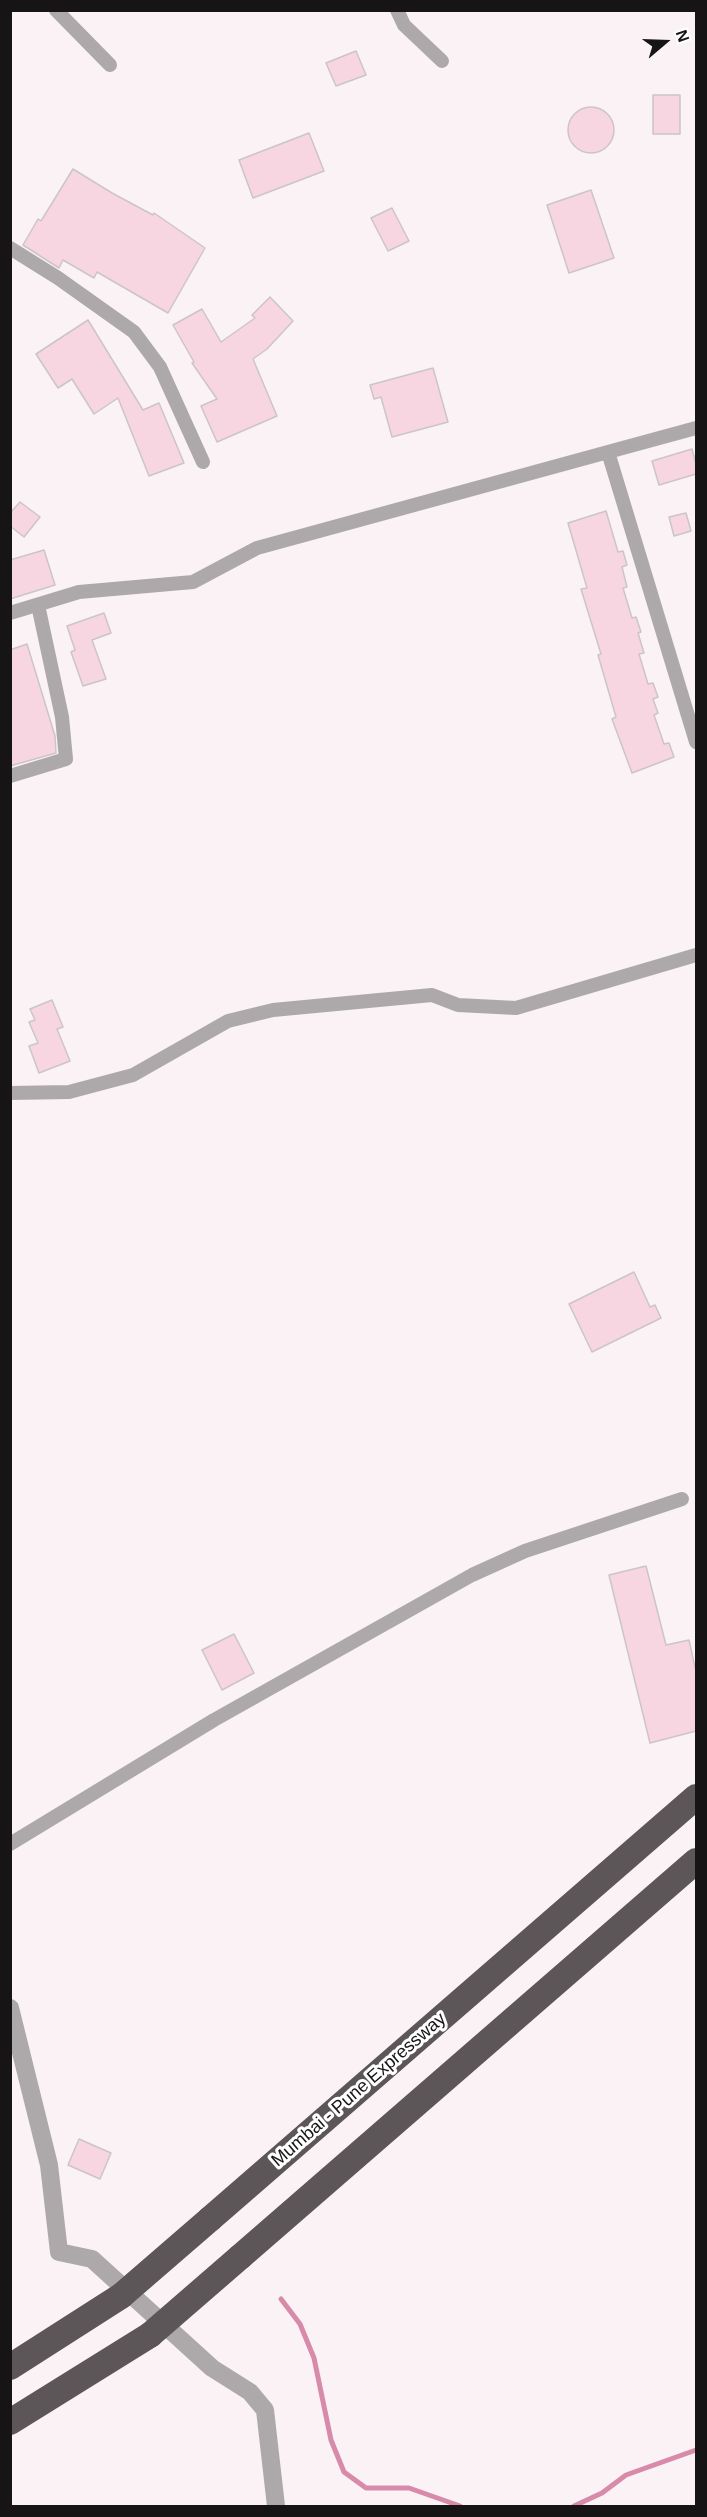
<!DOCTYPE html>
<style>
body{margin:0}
#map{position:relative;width:707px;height:2517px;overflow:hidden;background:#faf2f5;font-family:Helvetica,sans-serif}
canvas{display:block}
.frame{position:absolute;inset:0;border:12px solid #171415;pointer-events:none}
.north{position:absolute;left:635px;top:12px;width:60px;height:60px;-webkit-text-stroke:4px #fff;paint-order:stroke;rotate:71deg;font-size:16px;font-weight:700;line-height:24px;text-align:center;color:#171415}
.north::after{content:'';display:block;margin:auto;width:21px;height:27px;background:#171415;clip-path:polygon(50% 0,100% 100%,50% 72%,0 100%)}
</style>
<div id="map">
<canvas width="707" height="2517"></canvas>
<div class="frame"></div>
<div class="north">N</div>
</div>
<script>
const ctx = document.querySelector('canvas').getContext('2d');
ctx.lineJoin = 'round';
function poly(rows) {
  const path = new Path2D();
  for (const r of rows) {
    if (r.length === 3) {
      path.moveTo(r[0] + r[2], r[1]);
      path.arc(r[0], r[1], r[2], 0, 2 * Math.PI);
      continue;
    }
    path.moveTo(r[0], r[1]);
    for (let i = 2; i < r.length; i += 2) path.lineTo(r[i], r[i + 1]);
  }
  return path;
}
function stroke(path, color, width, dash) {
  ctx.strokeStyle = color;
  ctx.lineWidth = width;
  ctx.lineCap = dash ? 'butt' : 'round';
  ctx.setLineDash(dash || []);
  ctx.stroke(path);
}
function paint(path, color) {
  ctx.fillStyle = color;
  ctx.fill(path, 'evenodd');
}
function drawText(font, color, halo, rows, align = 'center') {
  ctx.font = font + ' Helvetica,sans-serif';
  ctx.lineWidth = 6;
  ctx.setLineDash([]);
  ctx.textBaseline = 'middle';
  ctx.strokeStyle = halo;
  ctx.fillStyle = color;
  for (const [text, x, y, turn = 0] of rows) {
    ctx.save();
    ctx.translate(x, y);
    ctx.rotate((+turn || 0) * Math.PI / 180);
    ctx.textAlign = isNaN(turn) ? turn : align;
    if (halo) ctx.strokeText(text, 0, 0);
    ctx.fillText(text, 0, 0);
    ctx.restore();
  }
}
const stream = poly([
 [281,2299,300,2324,314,2358,331,2440,344,2472,366,2488,409,2488,460,2506],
 [574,2506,602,2493,626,2475,696,2450]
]);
const building = poly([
 [356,51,366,75,336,86,326,63,356,51],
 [653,95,680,95,680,134,653,134,653,95],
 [591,130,23],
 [309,133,324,171,253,198,239,160,309,133],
 [73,169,112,193,153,215,154,213,205,248,168,313,97,272,94,278,63,260,59,268,23,245,38,219,41,221,73,169],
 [591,190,614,258,569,273,547,205,591,190],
 [392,208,409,241,388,251,371,218,392,208],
 [270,297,293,321,267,349,253,359,277,416,217,442,201,406,217,399,192,363,194,362,173,325,202,309,221,342,255,318,252,315,270,297],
 [88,320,143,410,159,403,184,463,149,476,118,398,94,414,72,379,58,388,36,354,88,320],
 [433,368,448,422,392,437,381,397,374,399,370,385,433,368],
 [692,449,696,464,696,474,659,485,652,461,692,449],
 [20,502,40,517,24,537,10,526,10,513,20,502],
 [606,511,618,552,623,551,627,565,622,567,627,587,623,588,632,618,636,617,641,632,638,633,644,653,639,654,648,684,653,683,658,697,653,699,658,713,654,715,664,744,669,743,674,757,632,773,612,719,616,717,598,655,601,654,581,589,587,588,568,523,606,511],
 [686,513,691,531,674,536,669,517,686,513],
 [44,550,55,585,10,599,10,560,44,550],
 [104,613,111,633,92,640,106,679,83,686,71,652,75,650,67,626,104,613],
 [27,644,55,736,56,753,10,766,10,650,27,644],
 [52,1000,63,1027,57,1029,70,1061,39,1073,29,1046,38,1043,29,1022,35,1020,30,1009,52,1000],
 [634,1272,650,1307,655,1305,661,1318,592,1352,569,1304,634,1272],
 [646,1566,666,1645,689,1640,696,1672,696,1731,650,1743,609,1575,646,1566],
 [234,1634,254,1673,222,1690,202,1650,234,1634],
 [79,2139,111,2153,100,2179,68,2165,79,2139]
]);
const minor = poly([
 [56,10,110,65],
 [397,10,404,25,442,61],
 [10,248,58,278,134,332,160,367,203,462],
 [608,452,696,428],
 [10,613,79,592,193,582,257,548,608,452,696,742],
 [10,776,66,759,62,717,38,605],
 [10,1093,69,1092,133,1075,228,1021,273,1010,432,995,458,1005,516,1008,696,955],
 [10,1844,214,1720,472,1575,525,1551,682,1499]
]);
const tertiary = poly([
 [10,2008,49,2165,59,2252,92,2259,212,2368,250,2392,265,2410,276,2506]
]);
const motorway = poly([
 [210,2219,696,1797],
 [240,2257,696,1861],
 [10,2367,121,2296],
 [10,2422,150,2335]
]);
const motorwayBridge = poly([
 [121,2296,210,2219],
 [150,2335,240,2257]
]);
const streetNames = [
 ["Mumbai - Pune Expressway",359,2090,-41]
];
stroke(stream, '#d78ba9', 5);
paint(building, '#f7d6e1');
stroke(building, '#ccc5c7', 1.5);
stroke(minor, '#ada9aa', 14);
stroke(tertiary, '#ada9aa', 18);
stroke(motorway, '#5c5658', 26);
stroke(motorwayBridge, '#5c5658', 26);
drawText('18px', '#171415', '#fff', streetNames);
</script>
